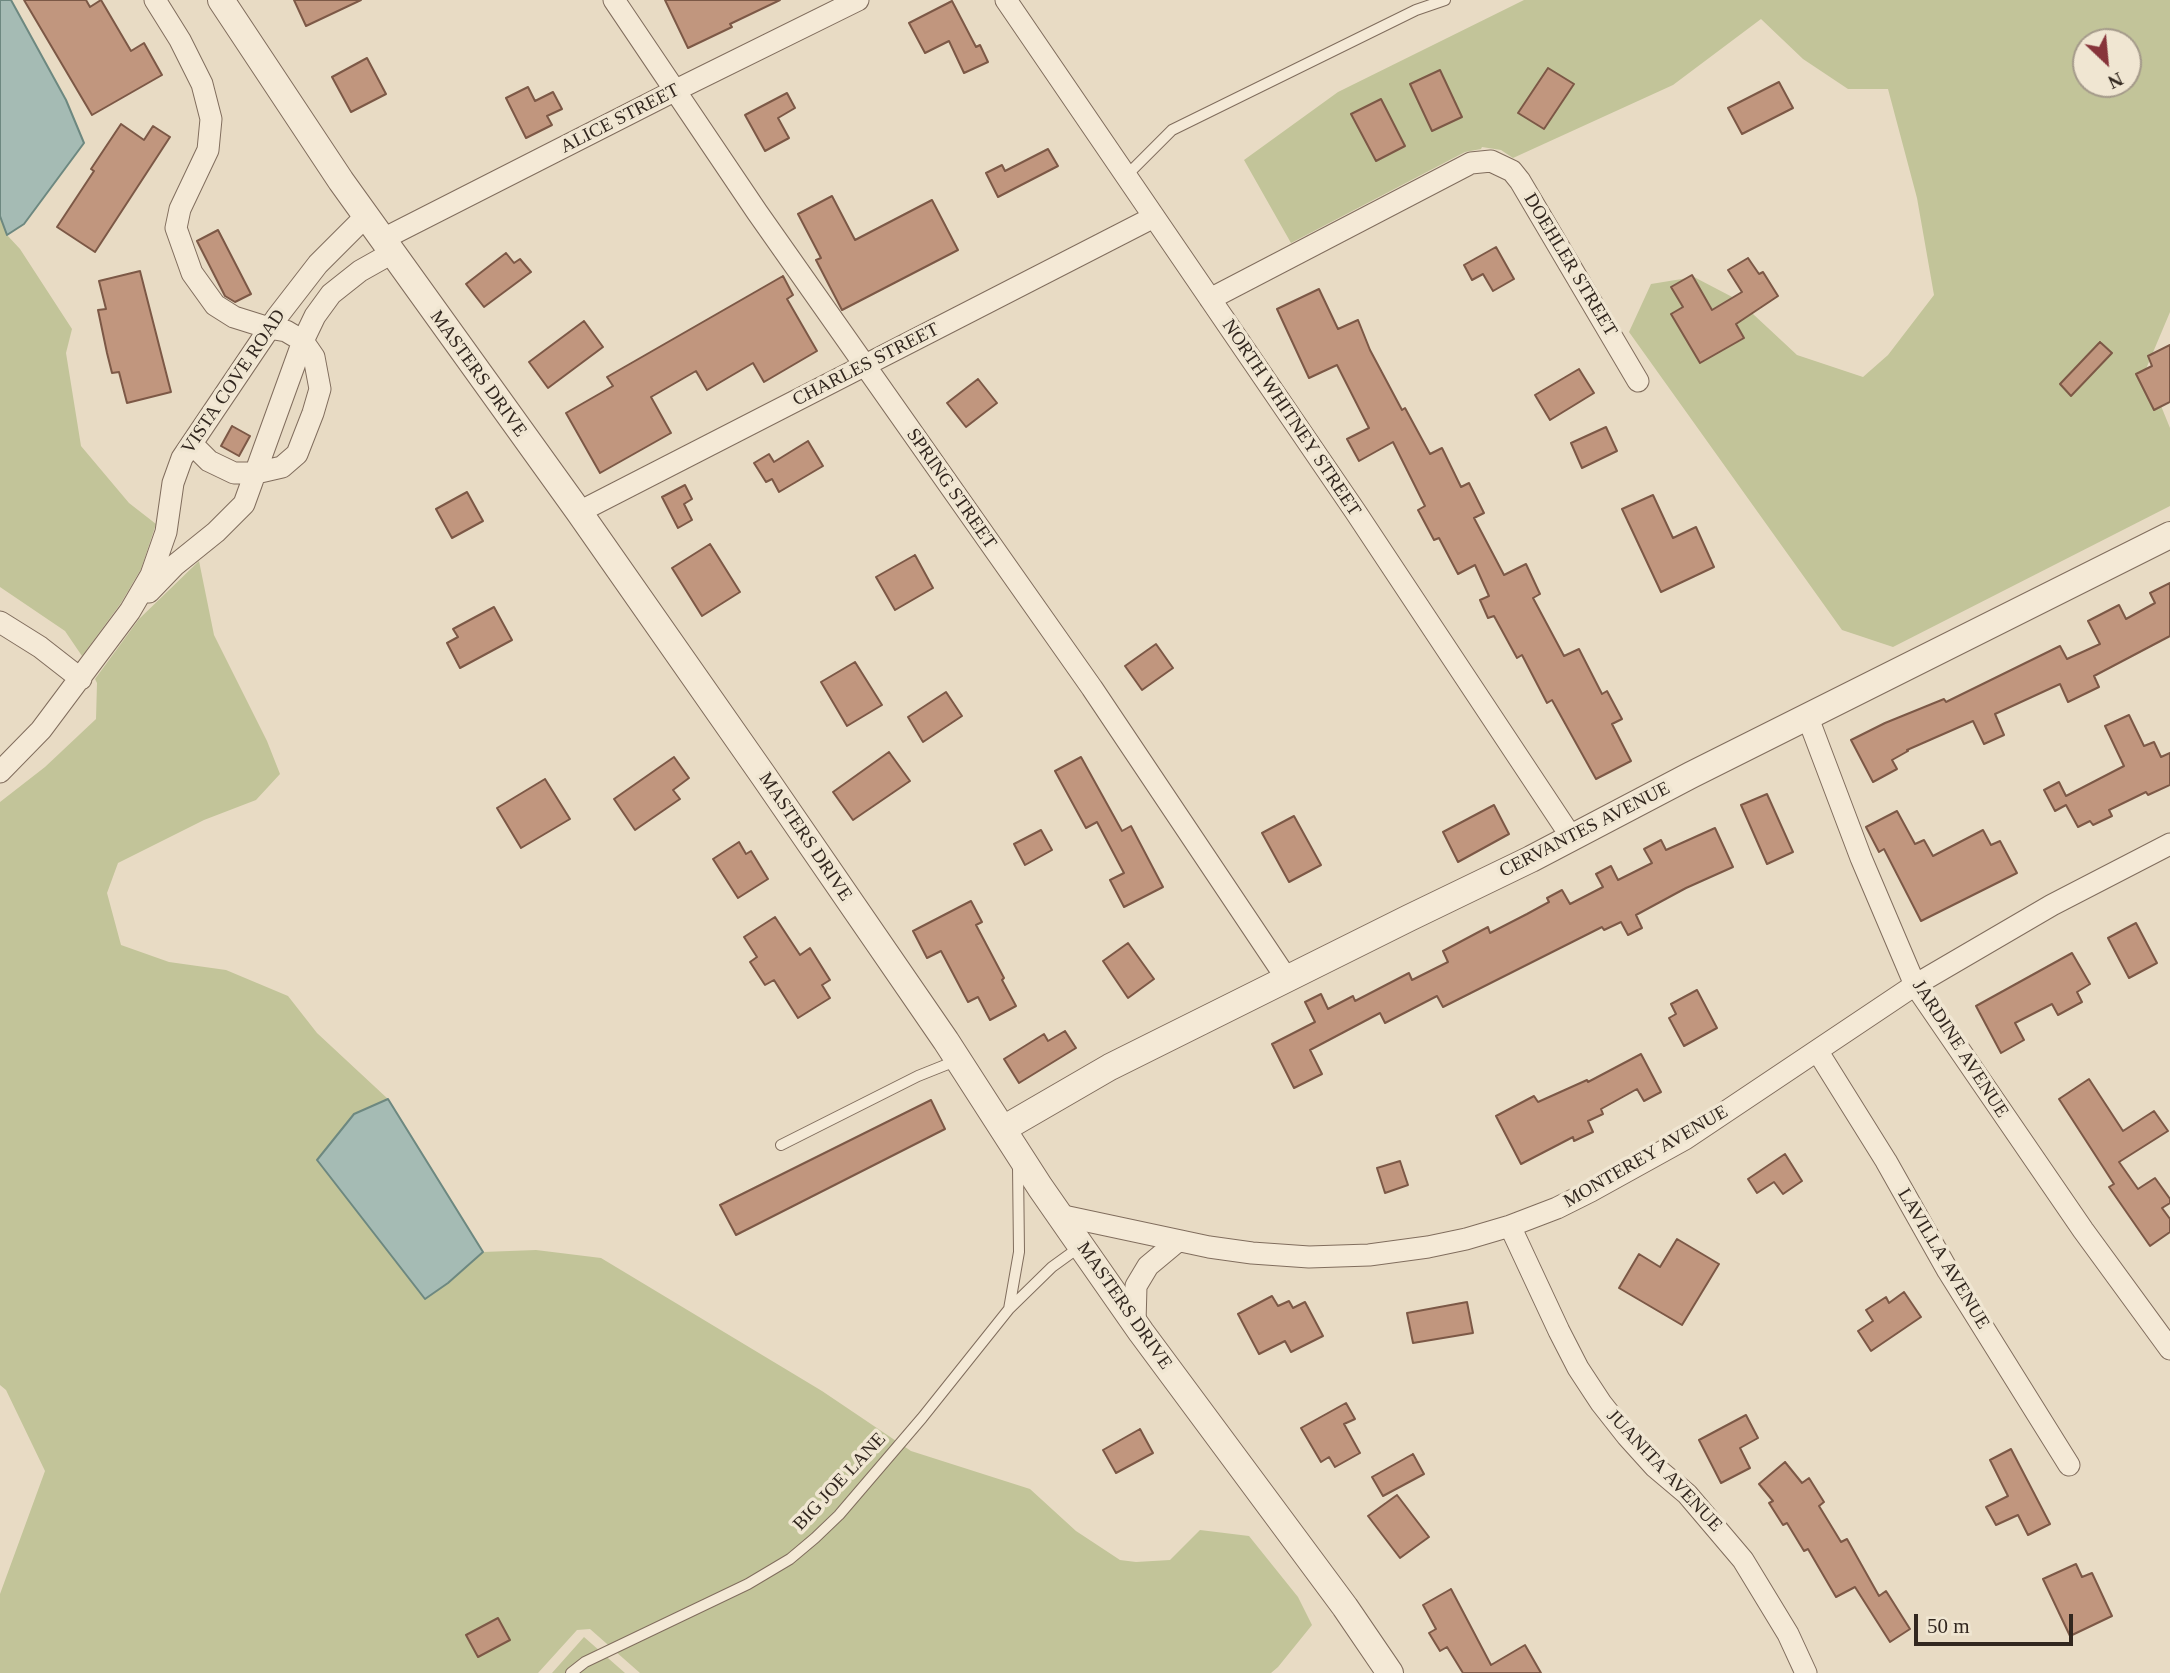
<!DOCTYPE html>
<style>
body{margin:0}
#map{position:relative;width:2170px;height:1673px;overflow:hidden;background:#e8dbc4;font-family:Georgia,serif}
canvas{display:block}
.north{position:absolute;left:2072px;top:28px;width:70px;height:70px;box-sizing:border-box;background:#f0e6d2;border:2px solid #a49a8a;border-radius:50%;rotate:154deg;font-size:19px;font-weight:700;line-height:28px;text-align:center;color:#32271f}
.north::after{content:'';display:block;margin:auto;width:24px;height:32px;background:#87343a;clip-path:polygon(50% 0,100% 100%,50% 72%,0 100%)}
.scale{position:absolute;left:1914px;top:1614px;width:159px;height:32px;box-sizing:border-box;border:4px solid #32271f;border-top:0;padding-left:9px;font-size:21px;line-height:24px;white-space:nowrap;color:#32271f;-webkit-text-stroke:5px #f0e6d2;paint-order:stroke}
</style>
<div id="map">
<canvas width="2170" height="1673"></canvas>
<div class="north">N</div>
<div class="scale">50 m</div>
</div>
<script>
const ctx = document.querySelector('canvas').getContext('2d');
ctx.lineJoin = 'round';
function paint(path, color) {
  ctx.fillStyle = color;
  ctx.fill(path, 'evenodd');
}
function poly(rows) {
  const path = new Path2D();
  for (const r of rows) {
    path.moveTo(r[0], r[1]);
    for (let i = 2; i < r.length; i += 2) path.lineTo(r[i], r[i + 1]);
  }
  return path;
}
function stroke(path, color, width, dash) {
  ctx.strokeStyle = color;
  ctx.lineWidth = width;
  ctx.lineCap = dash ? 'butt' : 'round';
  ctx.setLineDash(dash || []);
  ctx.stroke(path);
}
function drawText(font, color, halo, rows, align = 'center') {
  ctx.font = font + ' Georgia,serif';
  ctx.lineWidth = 7;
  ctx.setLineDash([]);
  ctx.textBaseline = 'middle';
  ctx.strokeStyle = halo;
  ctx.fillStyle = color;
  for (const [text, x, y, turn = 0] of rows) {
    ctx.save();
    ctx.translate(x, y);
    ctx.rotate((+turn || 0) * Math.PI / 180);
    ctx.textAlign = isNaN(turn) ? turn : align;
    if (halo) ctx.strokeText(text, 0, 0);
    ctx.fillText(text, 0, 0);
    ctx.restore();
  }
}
const green = poly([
 [1524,0,2170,0,2170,312,2146,369,2170,428,2170,506,1893,647,1842,630,1629,332,1651,284,1694,277,1738,300,1797,355,1863,377,1888,355,1934,295,1917,198,1888,89,1848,89,1803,59,1761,19,1673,85,1513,158,1501,150,1482,147,1481,149,1465,152,1291,243,1244,160,1338,92],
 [2086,42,2128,42,2128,84,2086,84],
 [0,216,7,235,20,249,72,329,66,353,81,446,129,503,156,524,141,569,121,603,82,656,65,631,0,587],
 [199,561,214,635,267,741,280,774,256,800,204,820,118,863,107,893,121,945,169,962,226,970,288,996,317,1033,388,1099,354,1114,317,1160,424,1298,448,1283,483,1252,536,1250,601,1258,822,1391,911,1451,1030,1489,1076,1531,1120,1560,1136,1562,1170,1560,1200,1530,1249,1536,1298,1597,1312,1625,1278,1667,1271,1673,640,1673,590,1629,577,1630,538,1673,0,1673,0,1594,45,1471,6,1390,0,1385,0,802,45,767,96,719,97,683,95,679,139,619],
 [584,1637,625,1673,552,1673]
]);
const water = poly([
 [0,0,11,0,66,100,84,143,24,224,7,235,0,216,0,0],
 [388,1099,483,1252,448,1283,425,1299,317,1160,354,1114,388,1099]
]);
const building = poly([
 [24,0,86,0,90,7,101,0,131,51,144,43,162,75,92,115,24,0],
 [294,0,361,0,306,26,294,0],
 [665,0,780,0,730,24,732,27,688,48,665,0],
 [952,1,976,47,980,45,988,62,964,73,949,41,925,53,909,23,952,1],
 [367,58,386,94,351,112,332,77,367,58],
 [1548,68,1574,84,1544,129,1518,113,1548,68],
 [1440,70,1462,117,1432,131,1410,84,1440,70],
 [1779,82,1793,108,1742,134,1728,108,1779,82],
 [528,87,535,101,553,92,562,109,547,116,552,125,526,138,506,98,528,87],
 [787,93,795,108,778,118,789,138,765,151,745,115,787,93],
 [1381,99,1405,146,1376,161,1351,114,1381,99],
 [121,124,144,140,153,126,170,137,95,252,57,227,94,171,91,169,121,124],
 [1048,149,1058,166,998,197,986,173,1002,165,1005,171,1048,149],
 [832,196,855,240,932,200,958,250,842,310,816,260,821,258,798,214,832,196],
 [218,230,251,294,235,302,225,296,197,241,218,230],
 [1496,247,1514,279,1493,291,1483,274,1472,280,1464,265,1496,247],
 [506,253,514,263,520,259,531,272,484,307,466,284,506,253],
 [1748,258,1759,274,1763,272,1778,296,1736,324,1744,338,1700,363,1671,314,1683,307,1671,287,1692,275,1712,310,1742,292,1728,270,1748,258],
 [140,271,171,392,127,403,119,372,112,373,107,353,98,310,106,309,99,281,140,271],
 [783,276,793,295,787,299,817,351,764,382,753,363,707,390,696,371,651,397,671,433,600,473,566,413,613,386,607,377,783,276],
 [1319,289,1338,329,1358,320,1370,350,1402,410,1405,408,1430,454,1442,448,1461,487,1469,483,1484,513,1474,518,1504,575,1526,564,1540,594,1533,598,1564,656,1579,649,1602,694,1607,691,1622,719,1612,724,1631,761,1596,779,1552,700,1547,703,1522,655,1517,658,1494,616,1488,618,1480,600,1489,596,1475,565,1458,574,1439,538,1434,540,1418,510,1425,506,1393,442,1359,461,1347,439,1369,428,1337,365,1309,378,1277,309,1319,289],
 [584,321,603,347,548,388,529,362,584,321],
 [2100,342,2112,353,2071,396,2060,384,2100,342],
 [2170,345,2170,402,2154,410,2136,374,2152,366,2148,356,2170,345],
 [1579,369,1594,393,1550,420,1535,395,1579,369],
 [978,379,997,403,966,427,947,403,978,379],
 [232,426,250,436,239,456,221,446,232,426],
 [1606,427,1617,451,1582,468,1571,443,1606,427],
 [808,441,823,466,779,492,772,479,766,482,754,463,769,454,774,462,808,441],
 [685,485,692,499,684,504,692,520,678,528,662,497,685,485],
 [467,492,483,521,452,538,436,509,467,492],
 [1653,495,1673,538,1696,527,1714,567,1661,592,1622,509,1653,495],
 [710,544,740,592,702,616,672,568,710,544],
 [915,555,933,588,895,610,876,577,915,555],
 [2170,583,2170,636,2094,676,2099,687,2068,702,2060,684,1995,714,2004,735,1984,744,1973,721,1907,750,1908,751,1892,760,1897,769,1873,782,1851,740,1885,723,1944,699,1946,702,2060,646,2067,659,2100,644,2088,621,2119,605,2126,619,2155,603,2150,593,2170,583],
 [494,607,512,640,460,668,447,643,458,637,453,629,494,607],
 [1156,644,1173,668,1142,690,1125,666,1156,644],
 [855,662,882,705,847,726,821,682,855,662],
 [946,692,962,716,923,742,908,717,946,692],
 [2129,715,2144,746,2154,742,2161,757,2170,753,2170,785,2148,795,2146,792,2109,810,2112,816,2093,825,2090,821,2078,827,2066,805,2055,811,2044,790,2059,782,2066,796,2124,766,2105,726,2129,715],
 [889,752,910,781,853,820,833,792,889,752],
 [674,757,689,778,673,790,680,799,635,830,614,799,674,757],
 [1081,757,1122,831,1131,826,1163,887,1124,907,1110,880,1124,873,1097,822,1086,828,1055,771,1081,757],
 [545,779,570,819,521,848,497,808,545,779],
 [1767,794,1793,852,1767,864,1741,805,1767,794],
 [1494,805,1509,834,1458,862,1443,832,1494,805],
 [1897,811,1915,844,1924,840,1933,856,1983,830,1991,845,2000,841,2017,873,1921,921,1884,849,1879,852,1866,827,1897,811],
 [1294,816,1321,865,1289,882,1262,833,1294,816],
 [1715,828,1733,867,1686,888,1636,915,1642,928,1628,935,1621,922,1604,930,1602,927,1443,1007,1437,996,1385,1023,1380,1013,1310,1050,1322,1074,1294,1088,1272,1044,1315,1022,1305,1002,1321,994,1328,1009,1353,996,1355,1001,1409,973,1412,980,1448,962,1443,951,1488,927,1490,933,1527,914,1549,902,1547,898,1562,890,1570,904,1603,887,1596,874,1611,866,1618,880,1652,863,1644,849,1661,840,1666,850,1715,828],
 [1041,830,1052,850,1025,865,1014,844,1041,830],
 [739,842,746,854,751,851,768,879,738,898,713,859,739,842],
 [971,901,982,922,976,925,1004,978,1002,980,1016,1006,990,1020,978,997,968,1002,941,951,927,958,913,931,971,901],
 [775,917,800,955,810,948,830,980,822,985,830,998,798,1018,774,980,765,985,750,962,757,957,744,937,775,917],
 [2136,923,2157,963,2129,978,2108,938,2136,923],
 [1128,943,1154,979,1128,998,1103,961,1128,943],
 [2072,953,2090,984,2077,992,2082,1002,2058,1015,2052,1004,2015,1023,2024,1040,2001,1053,1976,1006,2072,953],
 [1697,990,1717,1028,1684,1046,1669,1018,1676,1014,1671,1004,1697,990],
 [1065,1031,1076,1048,1019,1083,1004,1059,1044,1034,1048,1041,1065,1031],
 [1641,1054,1661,1092,1644,1101,1637,1089,1601,1109,1603,1114,1588,1121,1593,1132,1574,1141,1573,1137,1521,1164,1496,1116,1534,1096,1538,1102,1587,1080,1588,1082,1641,1054],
 [2089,1079,2123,1131,2154,1111,2168,1131,2119,1162,2138,1189,2155,1178,2170,1199,2170,1203,2162,1208,2170,1219,2170,1232,2150,1246,2109,1187,2114,1184,2059,1099,2089,1079],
 [931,1100,945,1129,736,1235,720,1205,931,1100],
 [1785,1154,1802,1181,1783,1194,1774,1182,1757,1193,1748,1179,1785,1154],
 [1400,1161,1408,1185,1385,1193,1377,1168,1400,1161],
 [1677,1239,1719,1264,1682,1325,1619,1288,1639,1254,1660,1267,1677,1239],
 [1904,1292,1921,1317,1871,1351,1858,1331,1873,1321,1866,1310,1886,1297,1889,1303,1904,1292],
 [1272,1296,1278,1306,1289,1301,1293,1308,1305,1302,1323,1336,1291,1352,1285,1341,1259,1354,1238,1314,1272,1296],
 [1467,1302,1473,1333,1413,1343,1407,1313,1467,1302],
 [1346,1403,1355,1419,1344,1424,1360,1453,1335,1467,1329,1457,1321,1462,1301,1428,1346,1403],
 [1746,1415,1758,1438,1740,1448,1750,1468,1721,1483,1699,1440,1746,1415],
 [1140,1429,1153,1453,1116,1473,1103,1450,1140,1429],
 [2011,1449,2050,1524,2028,1535,2018,1515,1996,1525,1986,1507,2008,1496,1990,1460,2011,1449],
 [1413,1454,1424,1474,1383,1496,1372,1477,1413,1454],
 [1785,1462,1802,1483,1809,1478,1824,1502,1819,1506,1841,1542,1847,1539,1879,1596,1886,1591,1910,1629,1890,1642,1855,1587,1836,1597,1808,1549,1804,1551,1787,1523,1783,1525,1769,1503,1773,1501,1759,1484,1785,1462],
 [1397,1495,1429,1537,1400,1558,1368,1516,1397,1495],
 [2076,1564,2082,1577,2092,1573,2112,1616,2070,1636,2043,1579,2076,1564],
 [1451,1589,1491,1665,1525,1645,1541,1673,1463,1673,1447,1647,1440,1651,1429,1633,1436,1629,1423,1605,1451,1589],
 [498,1618,510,1640,478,1657,466,1635,498,1618]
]);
const service = poly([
 [1126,176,1172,130,1416,10,1445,0],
 [781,1145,918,1076,958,1060],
 [1009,1309,1019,1252,1018,1166],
 [571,1673,585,1662,748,1584,790,1559,815,1538,839,1515,922,1418,1009,1309,1052,1267,1081,1246]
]);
const minor = poly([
 [155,0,180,40,202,84,211,119,208,150,180,209,176,228,192,273,215,305,234,317,269,328,286,331,303,341,314,357,320,389,313,413,297,454,282,467,256,473,234,473,209,461,192,444],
 [614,0,757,212,1092,688,1287,979],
 [1006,0,1355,511,1572,838],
 [383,239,676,90,858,0],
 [1210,299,1471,163,1491,161,1512,171,1520,181,1638,381],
 [579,512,1154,217],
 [149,592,175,565,216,532,244,504,303,341,315,316,331,294,360,271,392,253],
 [0,622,40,647,81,679],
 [1808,718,1861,858,1915,985,2083,1230,2170,1349],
 [0,772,41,730,130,611,151,575,166,532,173,483,182,458,277,317,318,264,366,216],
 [1818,1052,1886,1161,1948,1271,2069,1465],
 [1059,1215,1209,1247,1252,1253,1309,1257,1369,1255,1428,1247,1466,1239,1510,1226,1557,1208,1591,1191,1685,1139,1915,985,2052,905,2170,844],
 [1510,1226,1559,1331,1578,1368,1601,1403,1627,1436,1655,1467,1687,1494,1743,1560,1788,1634,1806,1673],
 [1135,1323,1136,1286,1148,1266,1178,1241]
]);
const tertiary = poly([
 [221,0,341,181,579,512,763,775,946,1041,1040,1187,1081,1246,1141,1332,1345,1607,1390,1673],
 [1003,1129,1110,1067,1409,918,1531,859,1691,775,2170,535]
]);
const streetNames = [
 ["ALICE STREET",620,119,-27],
 ["DOEHLER STREET",1570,265,59],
 ["CHARLES STREET",866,365,-27],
 ["MASTERS DRIVE",478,374,54],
 ["VISTA COVE ROAD",234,382,-56],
 ["NORTH WHITNEY STREET",1291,418,56],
 ["SPRING STREET",951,489,55],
 ["CERVANTES AVENUE",1585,830,-27],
 ["MASTERS DRIVE",805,837,56],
 ["JARDINE AVENUE",1960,1049,57],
 ["MONTEREY AVENUE",1646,1157,-30],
 ["LAVILLA AVENUE",1943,1259,59],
 ["MASTERS DRIVE",1124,1306,55],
 ["JUANITA AVENUE",1664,1471,47],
 ["BIG JOE LANE",840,1482,-47]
];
paint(green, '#c2c499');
paint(water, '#a5bbb4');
stroke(water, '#6d8880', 2);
paint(building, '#c1967e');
stroke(building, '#7c5846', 2);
stroke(service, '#806d5d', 12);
stroke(minor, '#806d5d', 23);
stroke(tertiary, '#806d5d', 28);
stroke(service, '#f4e9d6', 10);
stroke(minor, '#f4e9d6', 21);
stroke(tertiary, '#f4e9d6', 26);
drawText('19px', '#32271f', '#f0e6d2', streetNames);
</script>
